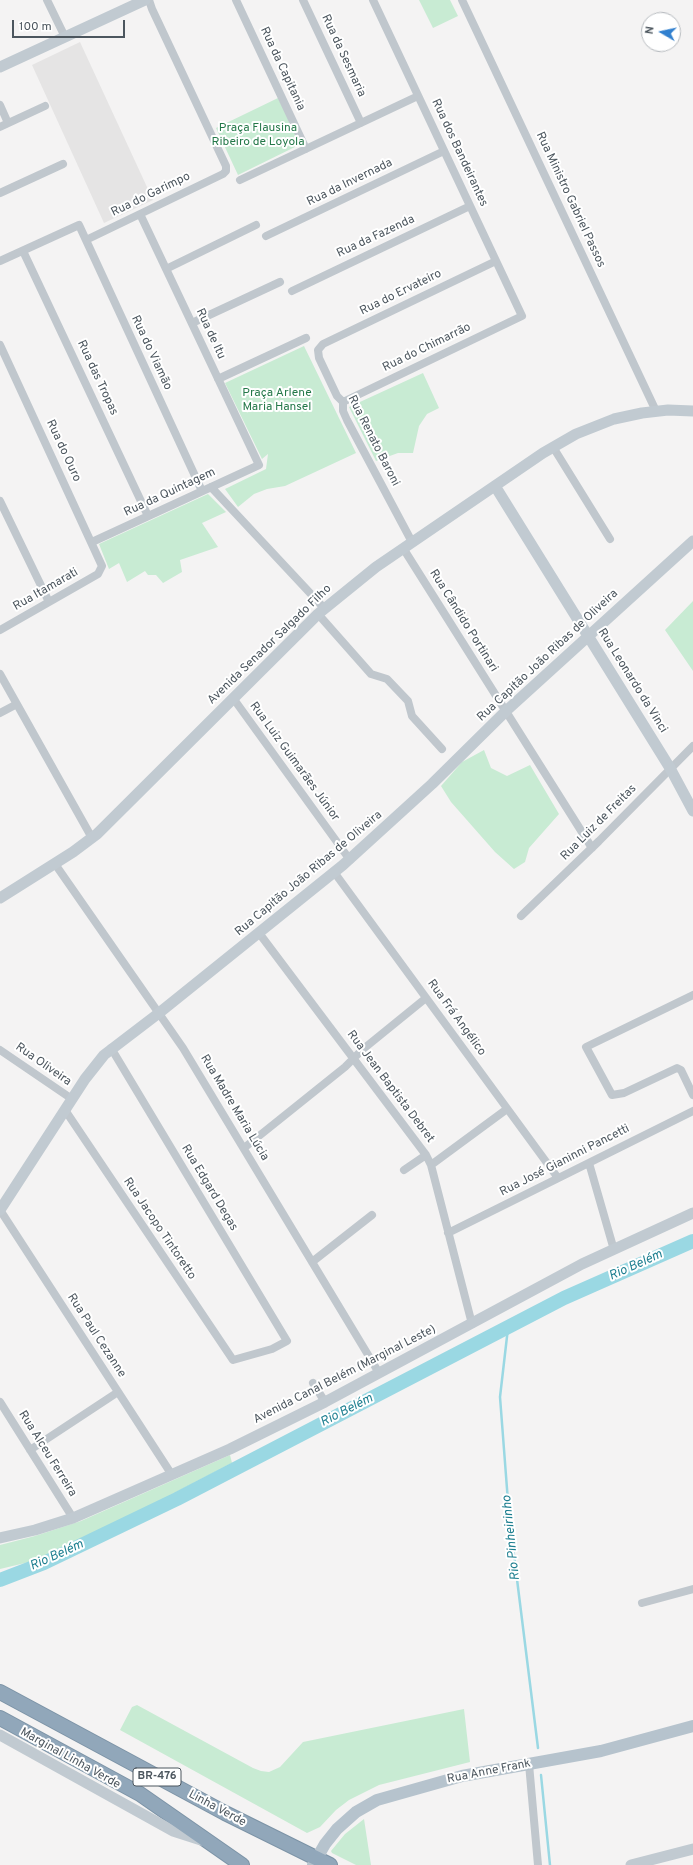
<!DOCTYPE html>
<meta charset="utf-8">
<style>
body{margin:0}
#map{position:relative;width:693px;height:1865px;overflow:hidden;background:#f4f3f3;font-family:Overpass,sans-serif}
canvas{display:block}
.north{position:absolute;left:641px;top:12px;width:40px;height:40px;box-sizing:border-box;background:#fff;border:1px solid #b7bbbf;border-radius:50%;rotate:279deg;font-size:11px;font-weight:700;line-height:16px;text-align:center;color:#4c565e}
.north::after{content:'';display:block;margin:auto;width:14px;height:18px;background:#3180cf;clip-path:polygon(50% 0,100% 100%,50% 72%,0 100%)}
.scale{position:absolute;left:12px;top:20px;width:113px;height:18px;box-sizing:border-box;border:2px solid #4c565e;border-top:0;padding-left:5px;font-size:12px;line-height:14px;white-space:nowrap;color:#4c565e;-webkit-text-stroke:3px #fff;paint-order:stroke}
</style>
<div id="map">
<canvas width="693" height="1865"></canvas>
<div class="north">N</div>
<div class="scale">100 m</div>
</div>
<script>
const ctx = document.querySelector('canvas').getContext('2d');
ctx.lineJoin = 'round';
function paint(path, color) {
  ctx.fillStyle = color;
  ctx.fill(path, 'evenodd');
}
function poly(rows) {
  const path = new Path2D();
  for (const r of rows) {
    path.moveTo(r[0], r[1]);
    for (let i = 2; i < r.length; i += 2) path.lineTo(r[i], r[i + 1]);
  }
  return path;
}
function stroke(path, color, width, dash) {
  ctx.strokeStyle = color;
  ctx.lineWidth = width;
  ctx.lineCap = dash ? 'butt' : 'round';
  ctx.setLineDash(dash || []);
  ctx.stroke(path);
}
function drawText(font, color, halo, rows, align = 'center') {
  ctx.font = font + ' Overpass,sans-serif';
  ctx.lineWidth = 4;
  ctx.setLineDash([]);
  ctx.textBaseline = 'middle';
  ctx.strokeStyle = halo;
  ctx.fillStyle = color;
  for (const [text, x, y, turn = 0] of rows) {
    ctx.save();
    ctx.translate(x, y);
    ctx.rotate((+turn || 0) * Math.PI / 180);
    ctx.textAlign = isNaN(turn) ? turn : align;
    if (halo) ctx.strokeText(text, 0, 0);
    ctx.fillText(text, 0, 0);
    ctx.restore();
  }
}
const education = poly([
 [80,42,153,200,104,223,32,65]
]);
const green = poly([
 [419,0,450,0,458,16,433,28],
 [278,98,301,144,238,175,216,128],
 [304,346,356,453,285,486,267,489,254,494,238,507,225,489,266,469,268,454,262,459,225,383],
 [423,373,439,408,427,414,419,426,413,453,398,453,376,461,349,407],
 [208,494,226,512,202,523,218,547,180,560,182,572,163,583,156,575,148,575,145,571,127,582,119,563,109,569,99,544],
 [693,601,693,671,665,630],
 [484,750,491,768,507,776,530,765,559,814,529,848,525,862,514,869,495,852,451,802,441,786,462,762],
 [230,1455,232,1463,109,1527,46,1558,0,1569,0,1545,35,1536,81,1521],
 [137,1705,253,1768,261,1771,269,1772,280,1767,303,1742,464,1709,470,1762,379,1785,349,1800,336,1810,320,1827,307,1833,120,1730,132,1707],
 [364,1819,371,1865,356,1865,332,1853,331,1851,345,1834]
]);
const stream = poly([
 [508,1328,500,1397,509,1515,538,1748],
 [541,1775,550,1865]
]);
const river = poly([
 [0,1580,44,1563,177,1499,564,1298,693,1241]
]);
const street = poly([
 [47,0,65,37],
 [236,0,306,149],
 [303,0,361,123],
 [462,0,656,411],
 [0,105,8,123],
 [0,127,45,106],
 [240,180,418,96],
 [0,193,63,164],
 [266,236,444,151],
 [86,240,223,174,226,171,226,166,152,9,149,0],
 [23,251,148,516],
 [0,261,79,225,202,491],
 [166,269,256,225],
 [292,291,470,206],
 [192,323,280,282],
 [0,345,102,566,98,574,0,630],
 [218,379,306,338],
 [343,402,522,316,373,0],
 [553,447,610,539],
 [211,487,324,608],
 [0,501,49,602],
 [92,542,259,465,140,214],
 [412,542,347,420,343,411,343,402,337,396,319,358,318,350,323,344,496,261],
 [403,548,592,848],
 [318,614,371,674,387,679,408,701,412,716,442,749],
 [0,674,92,838],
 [233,698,350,860],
 [0,713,17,704],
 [55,864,183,1048,379,1373],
 [334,872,558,1178],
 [521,916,599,841,693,746],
 [259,933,426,1155,431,1165,472,1324],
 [693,995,586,1047,612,1095,624,1093,677,1068,681,1070,693,1095],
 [0,1050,72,1099],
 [65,1110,233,1360,272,1349,287,1341,111,1048],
 [244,1148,345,1067,362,1050,426,998],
 [589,1163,614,1250],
 [431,1165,507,1109],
 [404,1170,426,1155],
 [0,1210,172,1475],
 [448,1233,693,1111],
 [312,1262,372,1215],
 [313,1383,325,1402],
 [0,1402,73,1518],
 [30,1450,118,1392],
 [642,1603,693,1589],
 [529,1764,538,1865]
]);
const secondary = poly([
 [0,67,145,0],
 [495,486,670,768,693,811],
 [0,898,73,852,97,834,318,614,376,567,543,453,576,434,614,419,642,413,668,410,693,411],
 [0,1210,85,1079,104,1055,159,1013,343,865,432,784,506,711,693,541],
 [0,1538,35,1530,73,1518,230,1449,325,1402,582,1264,693,1213],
 [0,1735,173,1831,201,1840],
 [631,1865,693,1849]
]);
const primary = poly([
 [313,1865,325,1844,337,1829,356,1812,377,1800,462,1776,601,1751,693,1726]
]);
const highway = poly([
 [0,1692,225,1813,330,1865],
 [0,1718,140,1794,242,1865]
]);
const shields = [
 [157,1777,48]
];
const shieldNames = [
 ["BR-476",157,1777]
];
const streetNames = [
 ["Rua da Sesmaria",343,56,65],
 ["Rua da Capitania",282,69,65],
 ["Rua dos Bandeirantes",459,153,65],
 ["Rua da Invernada",350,183,-26],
 ["Rua do Garimpo",151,195,-26],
 ["Rua Ministro Gabriel Passos",570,200,65],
 ["Rua da Fazenda",376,237,-25],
 ["Rua do Ervateiro",401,293,-26],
 ["Rua de Itu",210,334,65],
 ["Rua do Chimarrão",427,348,-26],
 ["Rua do Viamão",151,353,65],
 ["Rua das Tropas",97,378,65],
 ["Rua Renato Baroni",373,441,63],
 ["Rua do Ouro",63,451,65],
 ["Rua da Quintagem",170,493,-25],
 ["Rua Itamarati",46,590,-30],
 ["Rua Cândido Portinari",463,621,58],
 ["Avenida Senador Salgado Filho",270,645,-44],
 ["Rua Capitão João Ribas de Oliveira",548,656,-43],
 ["Rua Leonardo da Vinci",632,681,58],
 ["Rua Luiz Guimarães Júnior",294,762,54],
 ["Rua Luiz de Freitas",599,823,-45],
 ["Rua Capitão João Ribas de Oliveira",309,874,-40],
 ["Rua Frá Angélico",456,1018,54],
 ["Rua Oliveira",43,1065,35],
 ["Rua Jean Baptista Debret",390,1087,53],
 ["Rua Madre Maria Lúcia",234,1108,59],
 ["Rua José Gianinni Pancetti",565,1161,-27],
 ["Rua Edgard Degas",209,1188,59],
 ["Rua Jacopo Tintoretto",159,1229,56],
 ["Rua Paul Cezanne",96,1336,57],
 ["Avenida Canal Belém (Marginal Leste)",345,1375,-27],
 ["Rua Alceu Ferreira",47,1454,58],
 ["Marginal Linha Verde",70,1759,29],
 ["Rua Anne Frank",489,1772,-11],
 ["Linha Verde",217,1809,28]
];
const parkNames = [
 ["Praça Flausina",258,129],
 ["Ribeiro de Loyola",258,143],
 ["Praça Arlene",277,394],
 ["Maria Hansel",277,408]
];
const waterNames = [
 ["Rio Belém",636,1266,-24],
 ["Rio Belém",347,1411,-27],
 ["Rio Pinheirinho",512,1538,-96],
 ["Rio Belém",57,1556,-24]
];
paint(education, '#e5e4e4');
paint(green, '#c8ebd3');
stroke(stream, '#9ad8e3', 2.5);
stroke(river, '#9ad8e3', 14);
stroke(highway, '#7c93a6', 16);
stroke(street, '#c0c7cd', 8);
stroke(secondary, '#c1cad1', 11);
stroke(primary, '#b6c3cd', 12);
stroke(highway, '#91a7ba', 14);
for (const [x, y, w] of shields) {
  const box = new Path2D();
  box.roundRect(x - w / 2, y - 9, w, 18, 3);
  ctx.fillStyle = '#fff';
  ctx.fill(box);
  stroke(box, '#4c565e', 1);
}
drawText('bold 11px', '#4c565e', null, shieldNames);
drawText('12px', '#4c565e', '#fff', streetNames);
drawText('12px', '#247849', '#fff', parkNames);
drawText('italic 13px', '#1e7f90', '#fff', waterNames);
</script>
